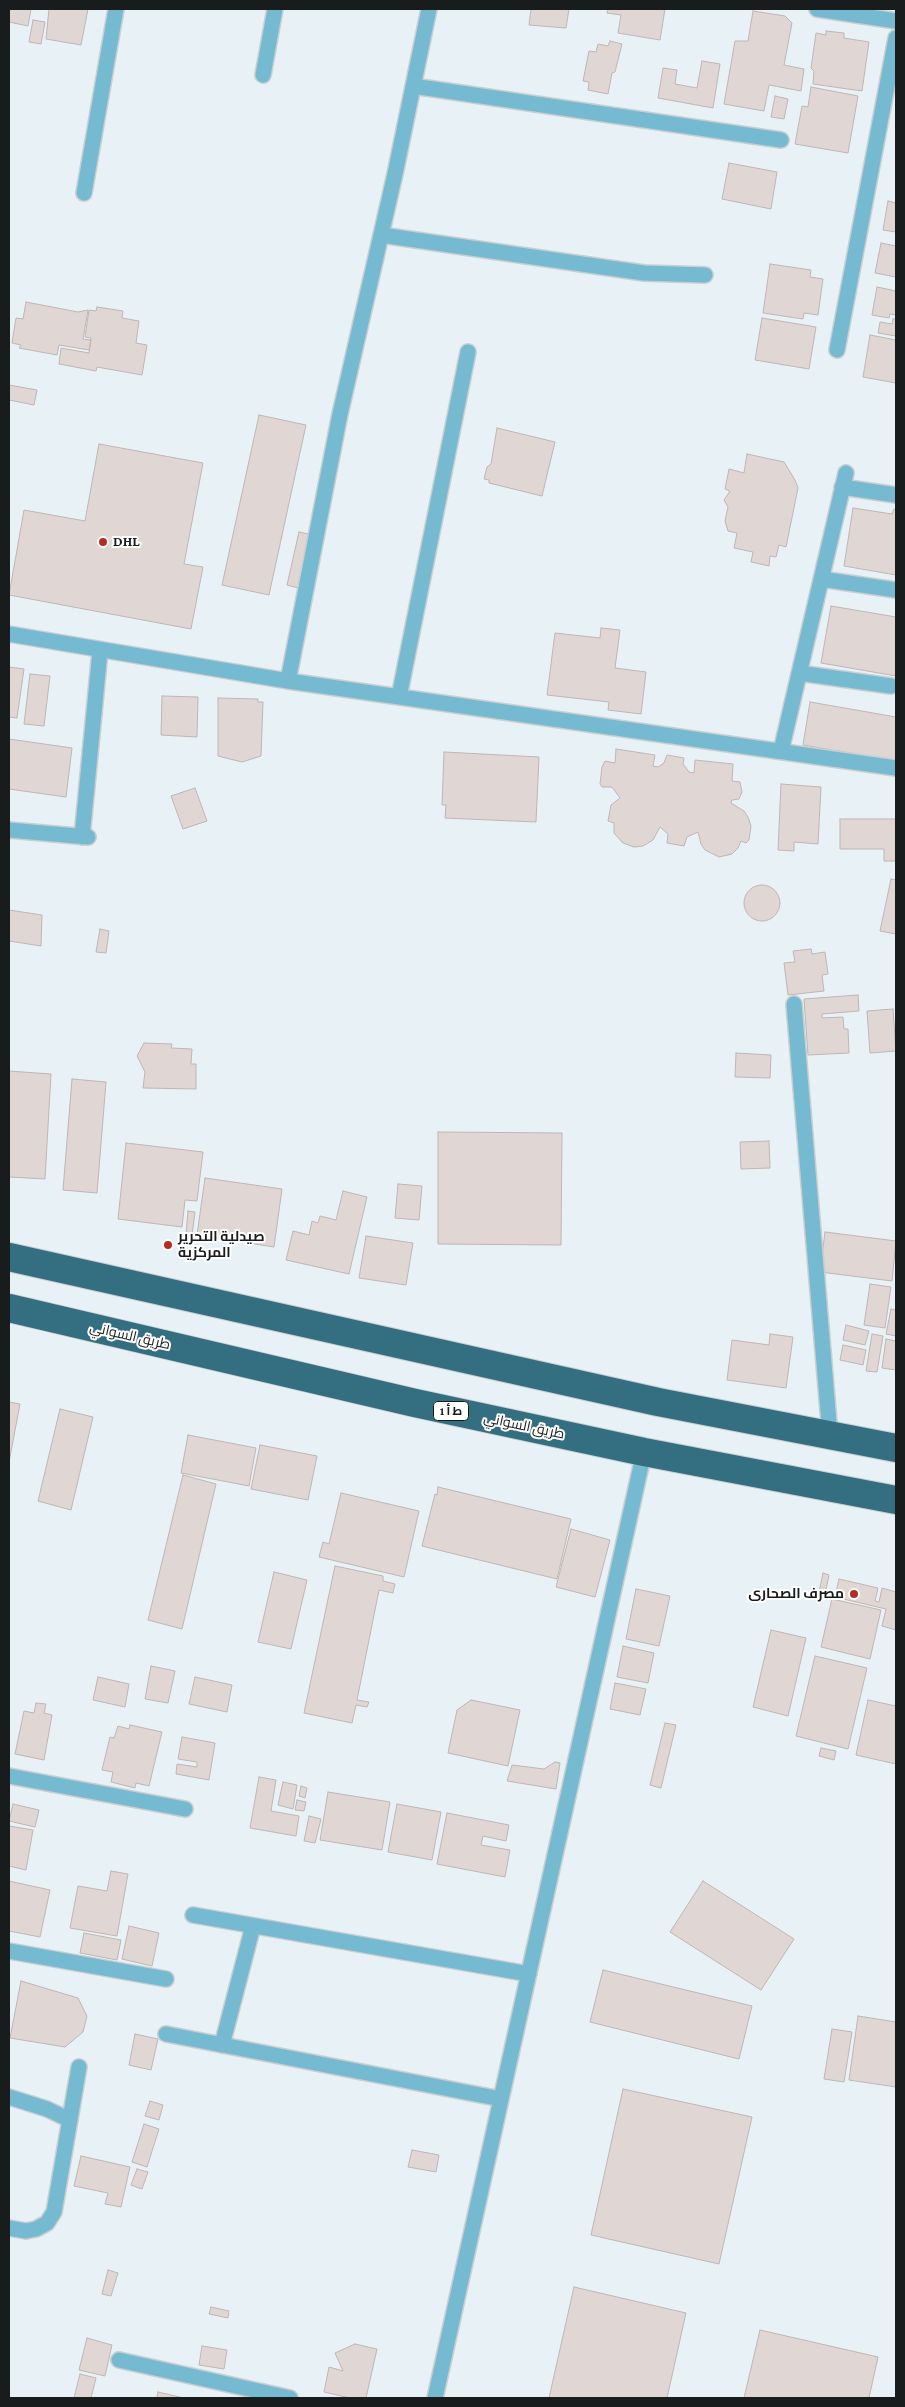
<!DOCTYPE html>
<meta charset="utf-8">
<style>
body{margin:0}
#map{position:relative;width:905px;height:2407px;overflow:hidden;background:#e8f1f5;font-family:"Crimson Pro",serif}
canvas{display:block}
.frame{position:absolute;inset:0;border:10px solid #191c1d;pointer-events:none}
</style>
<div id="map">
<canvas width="905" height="2407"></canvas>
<div class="frame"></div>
</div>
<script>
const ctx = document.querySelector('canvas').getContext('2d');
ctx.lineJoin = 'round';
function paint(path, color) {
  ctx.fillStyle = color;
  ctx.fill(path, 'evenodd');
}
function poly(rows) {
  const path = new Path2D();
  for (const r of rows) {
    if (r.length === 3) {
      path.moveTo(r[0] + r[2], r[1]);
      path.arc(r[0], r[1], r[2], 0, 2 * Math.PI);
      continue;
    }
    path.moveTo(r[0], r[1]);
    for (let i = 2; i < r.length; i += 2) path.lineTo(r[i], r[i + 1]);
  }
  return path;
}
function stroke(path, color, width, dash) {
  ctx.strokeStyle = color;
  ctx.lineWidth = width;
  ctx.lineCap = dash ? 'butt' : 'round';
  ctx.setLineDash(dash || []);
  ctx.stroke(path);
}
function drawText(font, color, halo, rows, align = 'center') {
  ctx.font = font + ' "Crimson Pro",Cairo,serif';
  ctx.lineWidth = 4;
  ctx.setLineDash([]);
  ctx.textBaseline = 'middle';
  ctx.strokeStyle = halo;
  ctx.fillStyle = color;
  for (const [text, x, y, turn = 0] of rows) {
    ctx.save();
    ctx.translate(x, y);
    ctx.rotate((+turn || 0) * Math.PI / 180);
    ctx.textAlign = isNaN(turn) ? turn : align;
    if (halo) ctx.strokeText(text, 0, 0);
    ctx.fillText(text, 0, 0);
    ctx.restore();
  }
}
const building = poly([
 [9,9,31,9,28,26,9,22,9,9],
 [49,9,88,9,81,45,46,39,49,9],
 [531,9,569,9,566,28,529,25,531,9],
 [608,9,665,9,660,40,618,33,621,15,607,13,608,9],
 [753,11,785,16,792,23,784,65,804,69,801,91,769,85,764,111,724,104,735,41,748,41,753,11],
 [33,20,45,22,41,44,29,42,33,20],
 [826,31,844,33,844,38,869,42,862,91,813,84,814,71,811,68,816,33,826,35,826,31],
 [610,41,622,44,615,72,612,73,608,94,588,90,589,82,583,81,589,51,596,52,598,44,608,46,610,41],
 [702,61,720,64,713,108,658,98,663,68,677,70,675,84,697,88,702,61],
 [811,87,858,96,848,153,795,144,802,106,808,107,811,87],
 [775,96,788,99,784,119,771,117,775,96],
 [729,163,777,172,771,209,722,199,729,163],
 [888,201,896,203,896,232,883,230,888,201],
 [881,243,896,246,896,277,875,273,881,243],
 [770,264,811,270,810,277,823,279,818,315,804,313,803,319,763,313,770,264],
 [877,287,896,291,896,315,890,314,889,318,872,315,877,287],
 [26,302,78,312,88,310,83,339,91,340,89,350,59,345,57,355,19,348,21,345,12,343,16,318,23,319,26,302],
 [97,307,123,311,122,318,139,321,136,343,147,345,142,375,97,367,96,371,59,364,61,348,89,353,91,338,85,337,89,310,96,311,97,307],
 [762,318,816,327,809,369,755,360,762,318],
 [893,319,896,319,896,336,878,333,880,322,892,324,893,319],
 [870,335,896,340,896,383,863,377,870,335],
 [9,385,37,390,34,405,9,400,9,385],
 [259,415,306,425,269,595,222,585,259,415],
 [497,428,555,442,542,496,489,483,489,480,484,479,487,467,491,464,497,428],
 [99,444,203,463,184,564,203,567,191,629,9,595,24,510,85,521,99,444],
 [747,454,784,462,795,480,798,488,786,547,779,545,776,557,770,556,769,566,751,562,753,552,734,548,737,533,728,531,725,521,728,507,724,500,730,491,725,489,729,469,744,473,747,454],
 [853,508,892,514,894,509,896,509,896,575,844,566,853,508],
 [299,532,309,534,298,588,287,585,299,532],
 [831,606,896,617,896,676,821,663,831,606],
 [601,628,620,630,615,668,646,672,641,714,608,710,609,702,547,695,555,633,600,638,601,628],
 [9,667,24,669,17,718,9,717,9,667],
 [30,674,50,676,44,726,24,724,30,674],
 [162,696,198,697,197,737,161,735,162,696],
 [218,698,258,699,258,702,263,702,261,756,242,762,218,756,218,698],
 [810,702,896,717,896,761,803,745,810,702],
 [9,739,72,748,66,797,9,789,9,739],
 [616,749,655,755,653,766,658,767,664,763,667,755,684,758,683,764,689,772,694,773,695,760,733,764,732,781,740,782,742,792,739,799,732,800,731,803,744,811,748,817,751,826,749,840,746,843,741,841,738,848,732,854,719,857,705,850,701,844,698,832,687,837,684,846,667,843,668,834,660,827,653,840,643,846,634,847,623,843,614,833,614,823,608,821,611,805,620,798,612,787,602,787,600,784,602,767,605,761,615,763,616,749],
 [444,752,539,757,536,822,445,818,446,805,442,805,444,752],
 [781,784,821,787,818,844,794,842,794,851,778,850,781,784],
 [195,788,207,821,183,829,171,796,195,788],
 [840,819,896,819,896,861,884,861,884,849,840,849,840,819],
 [891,879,896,880,896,934,880,931,891,879],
 [762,903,18],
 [9,910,42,915,41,946,9,941,9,910],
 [100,929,109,931,106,953,96,952,100,929],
 [811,949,812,954,825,952,828,974,822,975,824,991,788,995,784,963,795,962,793,951,811,949],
 [858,995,859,1011,822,1014,822,1018,843,1017,844,1029,848,1029,849,1053,808,1055,804,999,858,995],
 [893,1009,896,1051,870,1053,867,1011,893,1009],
 [144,1043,172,1044,171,1048,192,1049,191,1064,196,1064,196,1089,143,1088,145,1072,137,1056,144,1043],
 [736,1053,771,1055,770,1078,735,1077,736,1053],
 [9,1071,51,1074,45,1179,9,1177,9,1071],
 [72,1079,106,1082,97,1193,63,1190,72,1079],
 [438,1132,562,1133,561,1245,438,1244,438,1132],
 [769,1141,770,1168,741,1169,740,1142,769,1141],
 [126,1143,203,1152,197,1201,185,1200,182,1227,118,1219,126,1143],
 [205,1178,282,1189,274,1247,197,1235,205,1178],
 [398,1184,422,1186,419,1220,395,1218,398,1184],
 [343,1191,367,1197,349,1274,286,1260,293,1231,309,1235,312,1221,318,1223,320,1216,336,1220,343,1191],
 [188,1211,195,1212,192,1235,186,1235,188,1211],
 [825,1232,896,1241,892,1281,820,1272,825,1232],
 [366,1236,413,1243,406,1285,359,1278,366,1236],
 [870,1284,891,1287,885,1328,864,1325,870,1284],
 [891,1309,896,1310,896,1336,886,1334,891,1309],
 [846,1325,869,1331,865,1345,843,1340,846,1325],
 [770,1334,793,1337,786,1388,727,1380,732,1340,769,1345,770,1334],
 [872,1334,883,1336,877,1372,866,1371,872,1334],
 [886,1339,896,1341,896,1370,882,1368,886,1339],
 [843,1345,866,1350,863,1365,840,1360,843,1345],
 [9,1402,20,1404,9,1462,9,1402],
 [60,1409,93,1417,71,1510,38,1501,60,1409],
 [188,1435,256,1448,249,1486,181,1473,188,1435],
 [260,1445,317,1456,308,1500,251,1489,260,1445],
 [183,1475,216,1484,182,1629,148,1620,183,1475],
 [438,1487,571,1519,557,1579,422,1546,435,1494,437,1495,438,1487],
 [341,1493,419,1511,404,1577,319,1557,323,1542,329,1544,341,1493],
 [571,1529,610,1540,595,1597,556,1587,571,1529],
 [335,1566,383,1576,383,1581,395,1584,393,1593,379,1590,357,1700,369,1702,367,1707,356,1705,352,1723,304,1713,335,1566],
 [274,1572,307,1580,291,1649,258,1642,274,1572],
 [823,1573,829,1575,824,1599,818,1597,823,1573],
 [839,1579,878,1588,875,1601,879,1602,882,1588,896,1592,896,1630,882,1626,886,1609,835,1597,839,1579],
 [636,1589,670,1596,659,1646,626,1639,636,1589],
 [832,1599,881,1610,870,1659,821,1647,832,1599],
 [771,1630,806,1638,788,1716,753,1707,771,1630],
 [623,1646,654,1653,648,1683,617,1677,623,1646],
 [815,1656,867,1668,848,1749,796,1736,815,1656],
 [151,1666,175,1671,168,1703,145,1699,151,1666],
 [98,1677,129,1684,125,1707,93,1700,98,1677],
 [195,1677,232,1685,227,1712,189,1704,195,1677],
 [615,1683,646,1689,640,1715,610,1709,615,1683],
 [471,1700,520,1710,508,1766,448,1753,457,1710,471,1700],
 [868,1700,896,1706,896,1764,856,1755,868,1700],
 [36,1703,46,1704,44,1713,52,1715,44,1760,15,1754,24,1711,34,1713,36,1703],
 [665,1723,676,1725,661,1788,650,1785,665,1723],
 [130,1725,162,1732,149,1786,136,1783,135,1788,111,1782,113,1772,102,1770,110,1737,114,1738,118,1726,129,1729,130,1725],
 [182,1737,215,1743,209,1780,176,1774,177,1764,197,1767,197,1762,178,1759,182,1737],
 [821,1748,836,1751,834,1760,819,1756,821,1748],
 [555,1762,560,1763,556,1789,507,1781,512,1765,544,1769,555,1762],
 [259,1777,276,1780,271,1811,299,1816,296,1836,250,1828,259,1777],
 [283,1782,297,1785,293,1809,278,1805,283,1782],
 [301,1786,307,1788,305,1798,299,1796,301,1786],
 [328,1792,390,1802,382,1850,320,1840,328,1792],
 [297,1800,306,1802,304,1811,295,1810,297,1800],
 [13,1804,39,1810,35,1827,9,1821,13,1804],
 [397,1804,441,1812,432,1860,388,1852,397,1804],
 [447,1813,509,1825,506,1841,483,1836,481,1845,510,1850,505,1877,437,1864,447,1813],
 [309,1816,321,1819,315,1843,304,1841,309,1816],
 [9,1826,33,1830,26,1870,9,1866,9,1826],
 [111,1871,128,1874,117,1936,70,1928,78,1886,107,1891,111,1871],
 [9,1881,50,1890,40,1937,9,1931,9,1881],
 [703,1881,794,1939,761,1990,670,1932,703,1881],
 [129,1926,159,1933,152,1966,122,1959,129,1926],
 [84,1933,121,1940,117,1960,80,1953,84,1933],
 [603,1970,752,2006,739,2059,590,2022,603,1970],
 [21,1981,78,1998,87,2016,83,2032,65,2047,10,2038,21,1981],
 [858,2016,896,2022,896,2087,849,2080,858,2016],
 [832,2029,852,2032,844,2082,824,2079,832,2029],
 [135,2034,158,2039,151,2070,129,2065,135,2034],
 [623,2089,752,2117,719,2264,591,2235,623,2089],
 [150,2101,163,2105,159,2120,145,2116,150,2101],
 [144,2124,159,2129,147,2167,132,2162,144,2124],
 [412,2150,439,2155,436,2172,408,2167,412,2150],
 [81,2156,130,2167,121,2207,105,2204,108,2193,74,2186,81,2156],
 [137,2169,148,2172,142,2189,131,2185,137,2169],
 [108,2270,118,2273,111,2296,102,2294,108,2270],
 [574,2287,686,2313,667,2398,549,2398,574,2287],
 [211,2307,229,2311,228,2318,209,2314,211,2307],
 [760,2330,878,2357,869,2398,744,2398,760,2330],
 [87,2338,112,2345,105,2376,79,2370,87,2338],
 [355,2344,377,2349,366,2398,350,2398,324,2392,329,2367,343,2371,335,2353,355,2344],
 [202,2346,227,2350,224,2369,199,2365,202,2346],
 [80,2374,96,2378,91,2398,74,2398,80,2374],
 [158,2392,184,2398,157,2398,158,2392]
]);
const street = poly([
 [817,9,896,21],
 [263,75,275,9],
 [413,86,781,140],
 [84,193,116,9],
 [381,235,644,273,705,275],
 [837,350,896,38],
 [842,487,896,495],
 [821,579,896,590],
 [9,634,288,681,896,768],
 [799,673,891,686],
 [288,681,340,414,395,174,429,9],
 [399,697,468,352],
 [781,751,846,473],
 [9,830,88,837],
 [82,837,100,651],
 [794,1004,830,1435],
 [9,1776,185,1809],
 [193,1915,529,1974],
 [9,1951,166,1979],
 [166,2034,501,2099],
 [222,2045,253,1926],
 [9,2097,47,2109,70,2120],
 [9,2228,26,2231,36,2229,47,2223,54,2212,79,2067],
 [119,2360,290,2398],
 [435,2398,644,1452]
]);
const highway = poly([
 [9,1257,658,1402,896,1448],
 [9,1308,415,1403,644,1452,896,1500]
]);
const markers = [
 [103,542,5,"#b82b20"],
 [168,1245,5,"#b82b20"],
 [854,1594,5,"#b82b20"]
];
const shields = [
 [451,1411,35]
];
const shieldNames = [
 ["ط أ 1",451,1411]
];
const poiNames = [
 ["DHL",113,542],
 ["صيدلية التحرير",178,1237],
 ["المركزية",178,1253],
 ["مصرف الصحارى",844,1594,"right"]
];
const streetNames = [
 ["طريق السواني",130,1336,13],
 ["طريق السواني",524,1426,12]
];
paint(building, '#e0d6d4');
stroke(building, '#bfb5b4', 1);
stroke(street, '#c7cfd2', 18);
stroke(highway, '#c7cfd2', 30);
stroke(street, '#76bad1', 15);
stroke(highway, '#336e81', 28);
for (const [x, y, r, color] of markers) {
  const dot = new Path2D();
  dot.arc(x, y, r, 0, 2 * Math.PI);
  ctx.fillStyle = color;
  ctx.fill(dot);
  stroke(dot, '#fff', 2);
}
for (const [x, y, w] of shields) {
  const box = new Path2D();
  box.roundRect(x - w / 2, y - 9.5, w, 19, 4);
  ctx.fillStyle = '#fff';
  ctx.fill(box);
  stroke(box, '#191c1d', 1);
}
drawText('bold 12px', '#191c1d', null, shieldNames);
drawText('bold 14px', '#191c1d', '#fff', poiNames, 'left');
drawText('14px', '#191c1d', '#fff', streetNames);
</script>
